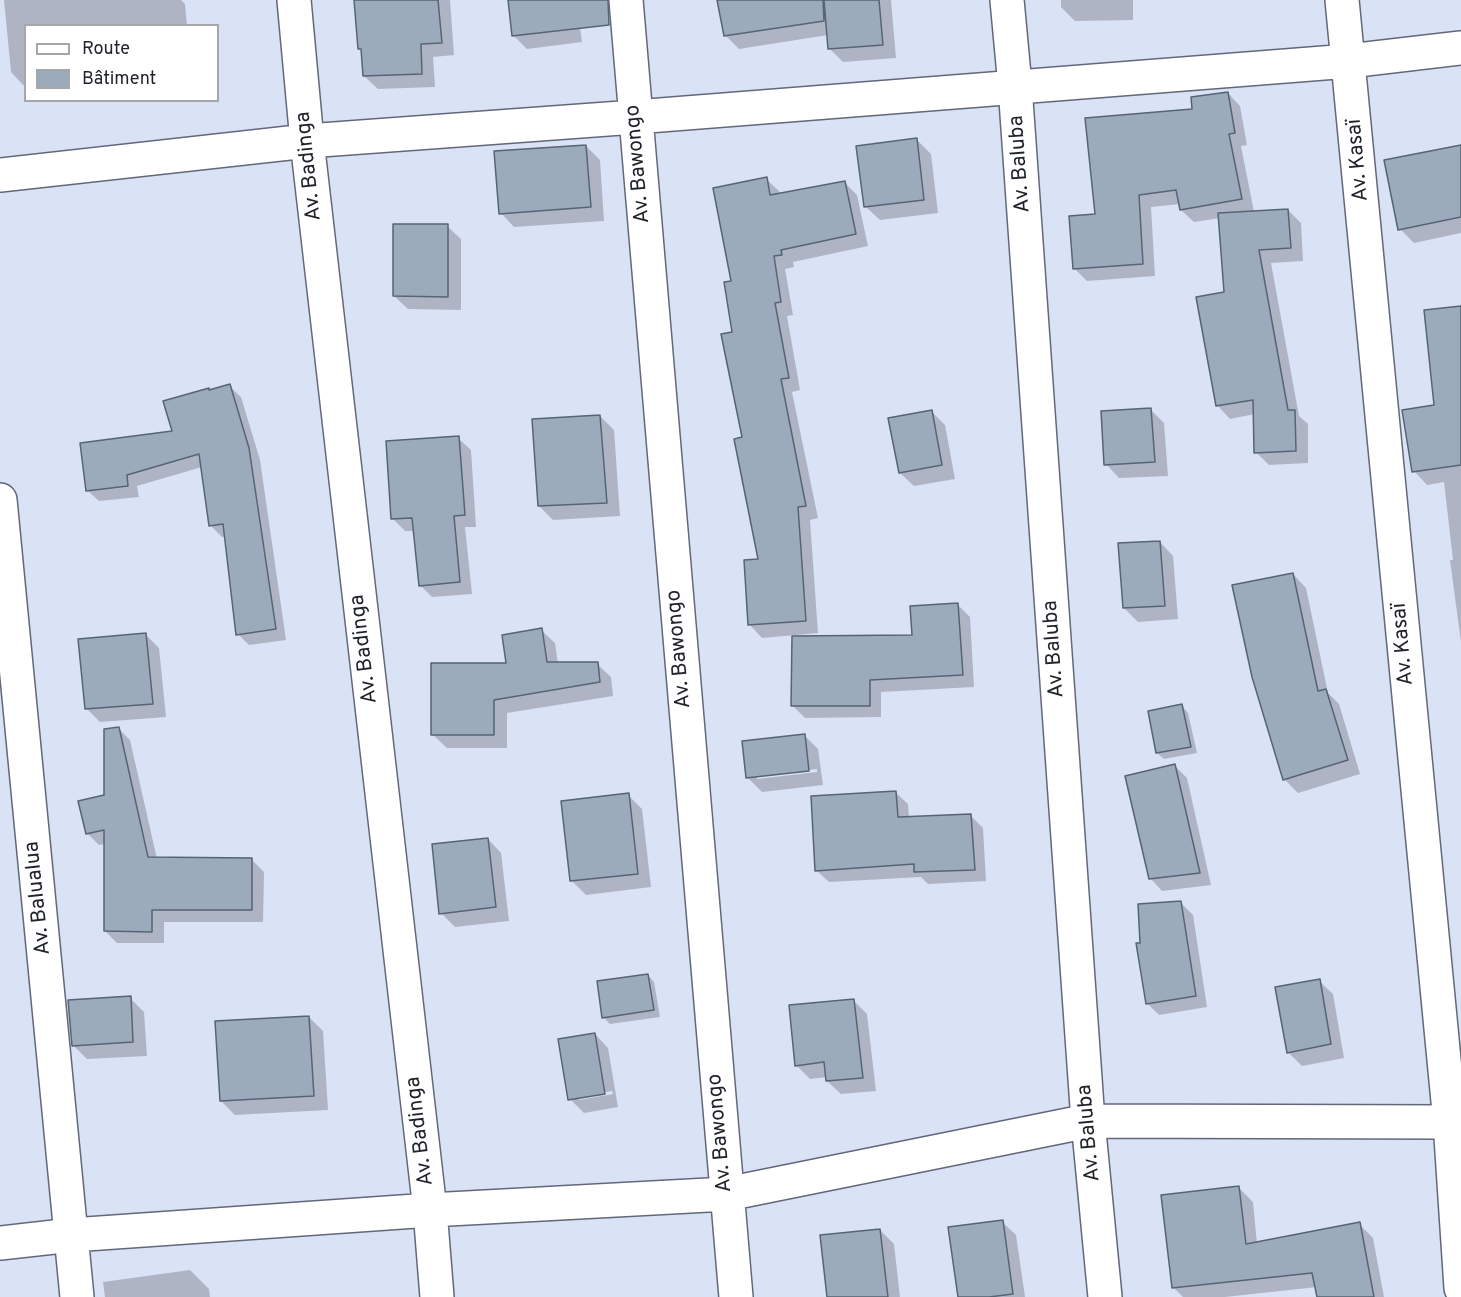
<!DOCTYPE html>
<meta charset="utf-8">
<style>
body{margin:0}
#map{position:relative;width:1461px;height:1297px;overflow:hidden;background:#dae2f6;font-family:Overpass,sans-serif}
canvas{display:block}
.legend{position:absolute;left:24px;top:24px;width:195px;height:78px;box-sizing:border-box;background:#fff;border:2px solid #a6a7aa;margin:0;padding:8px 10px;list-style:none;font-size:18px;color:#20232a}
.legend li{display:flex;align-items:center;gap:12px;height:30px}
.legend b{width:30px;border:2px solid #a6a7aa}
</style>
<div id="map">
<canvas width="1461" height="1297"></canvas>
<ul class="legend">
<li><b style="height:8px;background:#fff"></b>Route</li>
<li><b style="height:16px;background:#9babbb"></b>Bâtiment</li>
</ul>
</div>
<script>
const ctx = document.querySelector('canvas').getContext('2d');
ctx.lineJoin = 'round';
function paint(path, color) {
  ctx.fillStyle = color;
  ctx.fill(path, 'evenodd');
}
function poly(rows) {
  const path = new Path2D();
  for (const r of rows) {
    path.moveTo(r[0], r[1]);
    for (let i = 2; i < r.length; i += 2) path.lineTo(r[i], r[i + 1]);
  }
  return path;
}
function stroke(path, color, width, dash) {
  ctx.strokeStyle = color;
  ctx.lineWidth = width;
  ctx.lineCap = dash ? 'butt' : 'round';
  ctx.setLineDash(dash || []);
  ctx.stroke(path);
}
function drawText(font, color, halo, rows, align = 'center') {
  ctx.font = font + ' Overpass,sans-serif';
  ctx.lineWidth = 4.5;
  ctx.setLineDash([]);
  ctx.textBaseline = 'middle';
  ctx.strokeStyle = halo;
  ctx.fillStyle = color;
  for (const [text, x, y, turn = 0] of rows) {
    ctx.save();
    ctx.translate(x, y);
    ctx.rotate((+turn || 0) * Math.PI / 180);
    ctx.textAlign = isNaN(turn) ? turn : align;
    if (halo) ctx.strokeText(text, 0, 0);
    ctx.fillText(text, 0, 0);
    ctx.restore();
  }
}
const shadow = poly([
 [4,0,181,0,185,4,187,26,26,26,26,85,23,85,11,72],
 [356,0,450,0,454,55,433,57,435,87,378,89,364,76,363,52,360,49],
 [510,0,576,0,582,42,527,49,514,36],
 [719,0,891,0,896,58,843,62,829,48,828,35,739,49,725,35],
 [1061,0,1133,0,1133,20,1075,21,1061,7],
 [1228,93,1240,106,1247,145,1241,146,1254,212,1288,210,1301,223,1303,261,1271,263,1299,416,1308,424,1308,463,1269,465,1256,452,1255,414,1230,419,1218,406,1225,294,1220,218,1194,222,1181,210,1180,204,1151,207,1155,276,1087,281,1074,268,1097,216,1194,110],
 [917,140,931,154,938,213,880,220,866,207],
 [586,146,600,160,604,221,514,227,501,213],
 [1461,146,1461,233,1414,243,1400,229],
 [766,179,779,191,780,195,845,183,857,195,868,246,793,262,794,267,785,269,793,315,787,316,800,390,792,392,818,518,810,520,818,633,762,638,750,625,760,560,744,438,734,333,733,282],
 [447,226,461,239,461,310,408,309,394,296],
 [1461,307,1461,642,1450,560,1453,560,1444,482,1427,485,1414,471,1435,406],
 [229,386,241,397,260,460,286,640,249,645,238,634,226,536,222,537,211,526,202,467,137,486,139,497,99,501,87,490,174,432,208,389,210,391],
 [1150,409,1164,423,1168,476,1119,478,1106,464],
 [931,411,945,425,955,479,914,486,900,473],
 [600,416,614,430,620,516,553,520,539,506],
 [458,438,471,450,476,527,465,527,472,594,432,597,420,585,415,531,405,531,393,519],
 [1160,542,1173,556,1178,619,1138,622,1124,608],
 [1293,574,1306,588,1328,693,1339,704,1360,774,1298,793,1284,779],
 [958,605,970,617,974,687,881,692,881,717,805,718,793,706,913,637],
 [541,630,555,643,558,664,597,664,611,677,613,696,507,713,507,748,447,748,433,735,508,664],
 [145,634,159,648,166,717,100,722,87,709],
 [1182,706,1188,713,1197,753,1164,759,1157,753],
 [118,728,130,740,157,859,252,860,264,872,263,922,164,922,164,943,117,943,105,931,105,844,99,845,87,833,106,796],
 [804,735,818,749,823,785,762,792,748,778],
 [817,769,817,772,757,779,757,776],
 [1175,766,1187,778,1211,885,1162,891,1150,878],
 [895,792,908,804,909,818,971,816,983,828,986,881,928,884,921,877,829,882,816,870],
 [628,795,642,809,651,887,586,895,572,881],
 [488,839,501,853,509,921,455,927,441,913],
 [1181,903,1193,915,1207,1007,1159,1015,1147,1003,1141,944],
 [648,975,654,982,660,1017,610,1024,603,1017],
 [1319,981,1333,994,1344,1058,1302,1066,1288,1052],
 [130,998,144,1012,147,1056,87,1059,73,1045],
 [854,1001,867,1014,876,1091,841,1094,827,1081,827,1077,810,1079,796,1065],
 [309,1017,323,1031,328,1110,235,1115,221,1101],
 [595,1034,608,1048,618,1107,584,1113,570,1099],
 [612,1091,613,1094,579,1100,579,1097],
 [1239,1188,1253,1202,1257,1244,1359,1224,1373,1238,1384,1297,1318,1297,1317,1287,1225,1297,1183,1297,1173,1287],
 [1002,1222,1016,1235,1025,1297,960,1297],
 [880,1230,894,1244,900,1297,829,1297],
 [190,1270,209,1289,210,1297,105,1297,103,1282]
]);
const building = poly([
 [354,0,438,0,442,43,421,44,422,74,363,76,361,49,358,49,354,0],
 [508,0,608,0,609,25,512,36,508,0],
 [717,0,823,0,824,21,724,36,717,0],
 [824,0,879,0,883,45,828,49,824,0],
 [1228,92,1235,133,1229,134,1242,199,1180,210,1176,190,1139,195,1143,264,1073,269,1069,216,1095,214,1085,118,1192,109,1191,97,1228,92],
 [917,138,924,200,864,207,856,146,917,138],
 [586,145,591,207,499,214,494,151,586,145],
 [1461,145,1461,217,1398,230,1384,160,1461,145],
 [767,177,770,195,845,181,856,234,781,250,782,255,774,256,781,302,775,303,789,378,781,379,806,506,798,507,806,621,748,625,744,560,758,559,734,439,742,437,721,334,732,332,724,282,731,281,713,188,767,177],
 [1288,209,1291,248,1259,250,1288,410,1295,410,1296,451,1254,453,1253,400,1216,406,1196,297,1224,292,1218,213,1288,209],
 [393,224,448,224,448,297,393,296,393,224],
 [1461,306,1461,465,1412,472,1402,410,1434,405,1424,310,1461,306],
 [230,384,249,448,276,629,236,635,223,524,209,526,199,454,127,475,128,486,86,491,80,443,172,431,163,401,209,388,209,390,230,384],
 [1151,408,1155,462,1104,465,1101,411,1151,408],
 [932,410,942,465,899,473,888,418,932,410],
 [600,415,607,503,538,506,532,419,600,415],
 [459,436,465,515,454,516,460,582,419,586,412,518,391,519,386,441,459,436],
 [1160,541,1165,606,1123,608,1118,543,1160,541],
 [1293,573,1318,691,1326,689,1348,760,1283,780,1252,677,1232,585,1293,573],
 [958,603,963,675,870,680,870,706,791,706,792,636,912,635,910,606,958,603],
 [542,628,547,662,598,662,600,682,494,700,494,735,431,735,431,663,506,663,502,635,542,628],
 [146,633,153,704,85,709,78,639,146,633],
 [1182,704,1191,747,1156,753,1148,711,1182,704],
 [119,727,148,857,252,858,252,910,152,910,152,932,104,931,104,830,86,834,78,801,104,795,104,729,119,727],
 [805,734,809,771,746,778,742,741,805,734],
 [1175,764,1200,873,1149,879,1125,776,1175,764],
 [896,791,898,817,971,814,975,870,914,872,914,864,815,871,811,796,896,791],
 [629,793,638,874,570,881,561,801,629,793],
 [488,838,496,907,439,914,432,844,488,838],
 [1181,901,1196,996,1146,1004,1136,943,1140,943,1138,904,1181,901],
 [648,974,654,1010,602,1018,597,981,648,974],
 [1320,979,1331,1044,1287,1053,1275,987,1320,979],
 [131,996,133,1042,72,1046,68,1000,131,996],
 [854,999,863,1078,826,1081,824,1062,795,1066,789,1005,854,999],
 [309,1016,314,1096,220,1101,215,1021,309,1016],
 [595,1033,605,1094,568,1100,558,1039,595,1033],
 [1239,1186,1246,1244,1360,1222,1374,1297,1317,1297,1312,1273,1172,1288,1161,1195,1239,1186],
 [1003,1220,1013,1294,989,1297,958,1297,948,1227,1003,1220],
 [880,1229,888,1297,827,1297,820,1235,880,1229]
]);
const street = poly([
 [294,0,307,141,430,1210,437,1297],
 [626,0,736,1297],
 [1007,0,1015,86,1088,1121,1105,1297],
 [1342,0,1450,1122,1461,1288],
 [0,175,307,141,635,117,1349,61,1461,48],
 [0,500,77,1297],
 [0,1243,72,1235,430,1210,727,1194,1088,1121,1450,1122,1461,1120]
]);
const streetNames = [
 ["Av. Kasaï",1359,160,-95],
 ["Av. Bawongo",639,164,-95],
 ["Av. Baluba",1021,164,-94],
 ["Av. Badinga",310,166,-96],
 ["Av. Kasaï",1404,644,-95],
 ["Av. Badinga",365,649,-97],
 ["Av. Bawongo",680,649,-95],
 ["Av. Baluba",1055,649,-94],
 ["Av. Balualua",39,898,-96],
 ["Av. Badinga",421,1131,-97],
 ["Av. Bawongo",721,1133,-95],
 ["Av. Baluba",1090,1133,-95]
];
paint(shadow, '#0003');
paint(building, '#9babbb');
stroke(building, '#566473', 1.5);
stroke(street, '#62687a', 36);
stroke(street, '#fff', 33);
drawText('21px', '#20232a', '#fff', streetNames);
</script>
